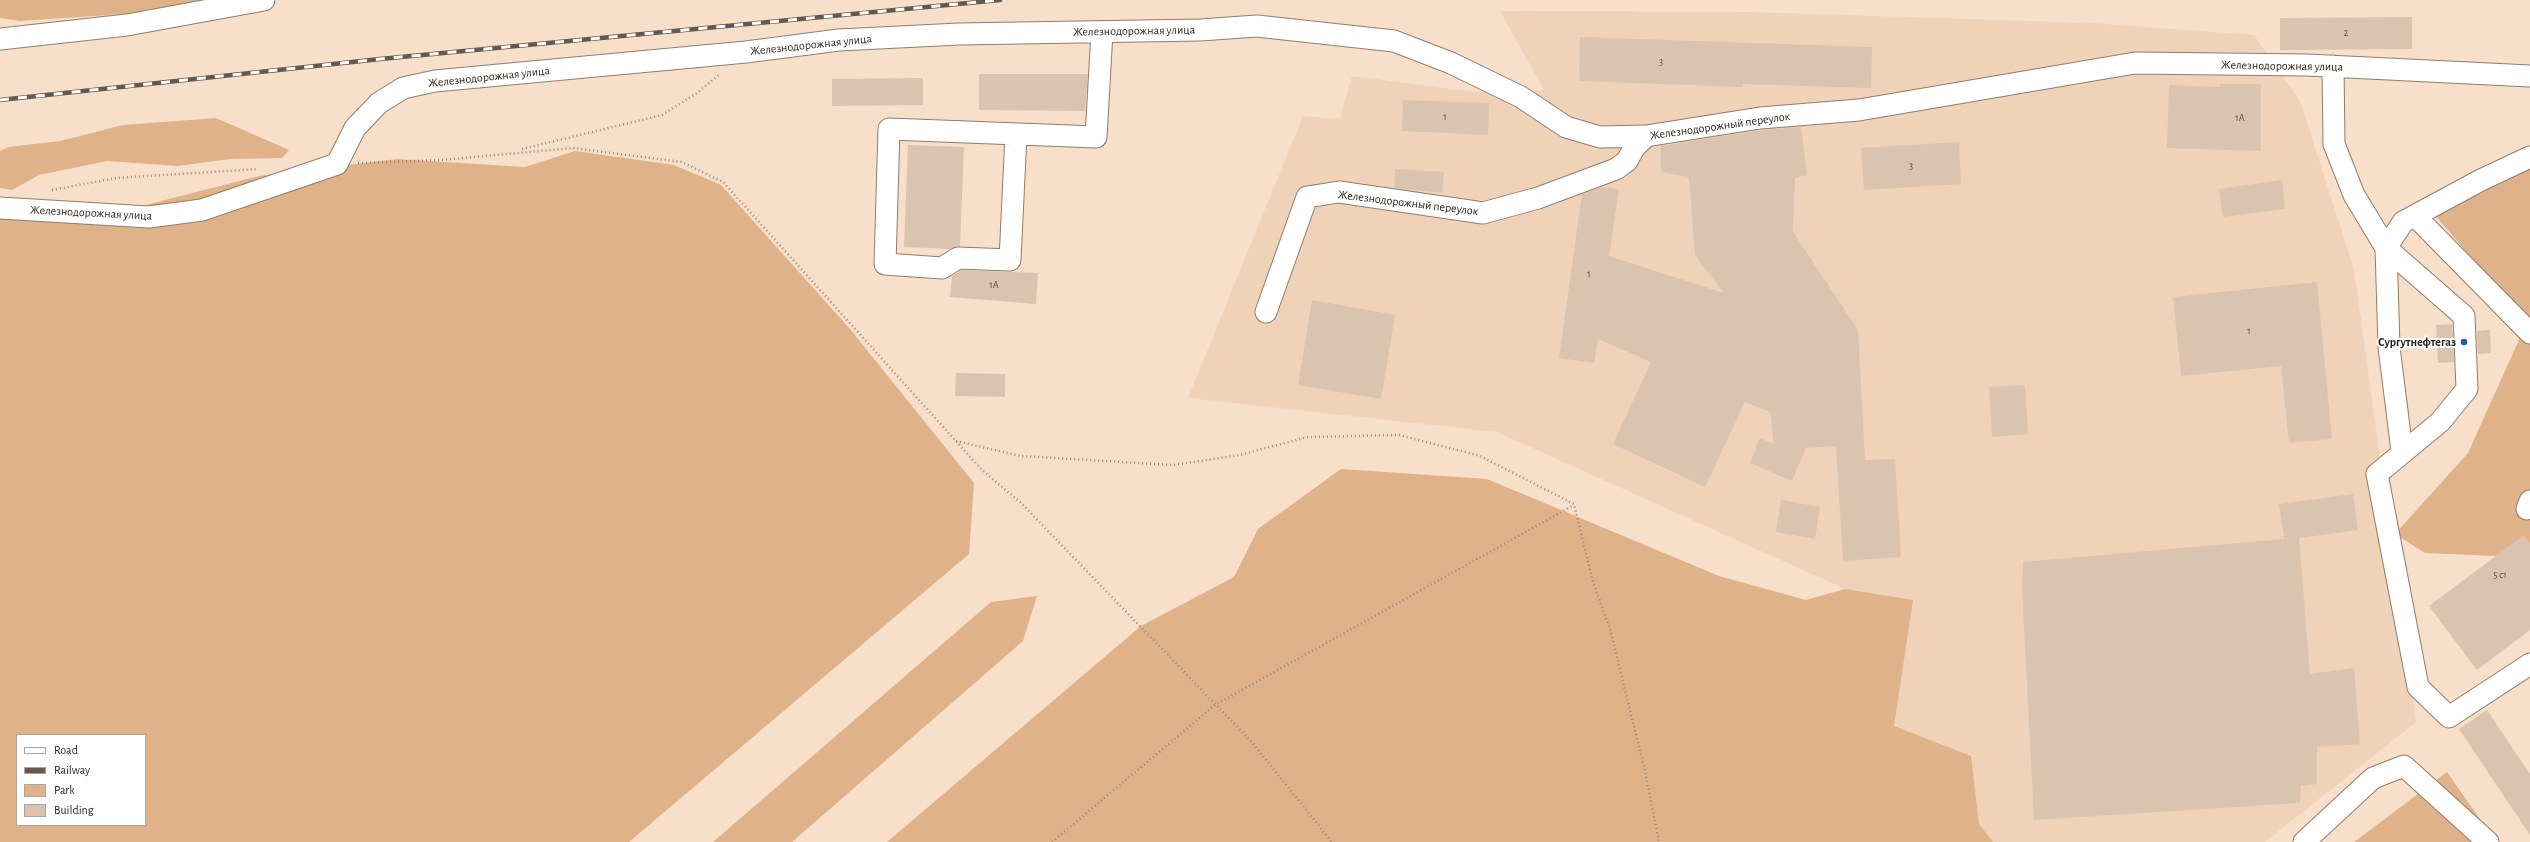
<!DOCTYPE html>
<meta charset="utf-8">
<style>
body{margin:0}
#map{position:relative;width:2530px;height:842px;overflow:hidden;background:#f7dfca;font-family:"Alegreya Sans",sans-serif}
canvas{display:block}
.legend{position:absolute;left:16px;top:734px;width:130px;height:92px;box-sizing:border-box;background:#fff;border:1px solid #a9a5a2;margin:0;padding:5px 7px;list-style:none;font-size:12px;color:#281f17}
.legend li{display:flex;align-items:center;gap:8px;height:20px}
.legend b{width:20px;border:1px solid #a9a5a2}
</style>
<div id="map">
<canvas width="2530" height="842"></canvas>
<ul class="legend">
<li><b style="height:5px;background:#fff"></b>Road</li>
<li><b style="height:5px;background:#66584c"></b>Railway</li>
<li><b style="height:11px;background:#e0b28a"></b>Park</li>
<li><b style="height:11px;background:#dbc4af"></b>Building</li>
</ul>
</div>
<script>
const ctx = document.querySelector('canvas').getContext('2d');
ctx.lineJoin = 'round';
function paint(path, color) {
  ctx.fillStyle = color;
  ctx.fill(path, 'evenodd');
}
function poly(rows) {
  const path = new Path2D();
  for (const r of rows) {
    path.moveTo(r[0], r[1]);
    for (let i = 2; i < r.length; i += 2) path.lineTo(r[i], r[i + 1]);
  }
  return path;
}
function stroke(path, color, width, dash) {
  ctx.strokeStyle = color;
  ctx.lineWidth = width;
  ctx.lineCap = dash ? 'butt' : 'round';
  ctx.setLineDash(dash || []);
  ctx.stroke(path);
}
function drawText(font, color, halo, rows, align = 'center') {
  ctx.font = font + ' "Alegreya Sans",sans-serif';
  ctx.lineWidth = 4;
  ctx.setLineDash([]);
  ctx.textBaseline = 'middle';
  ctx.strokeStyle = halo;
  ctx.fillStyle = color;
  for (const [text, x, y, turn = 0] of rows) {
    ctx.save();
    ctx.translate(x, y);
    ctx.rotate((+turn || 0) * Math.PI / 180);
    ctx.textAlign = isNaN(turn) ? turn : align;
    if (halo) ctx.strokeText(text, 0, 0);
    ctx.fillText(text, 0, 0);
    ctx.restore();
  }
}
const built = poly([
 [1500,11,1751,12,2091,23,2254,35,2300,101,2354,269,2416,722,2265,842,1951,842,1924,799,1845,589,1497,432,1188,398,1303,116,1340,119,1352,76,1475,92,1544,90]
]);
const green = poly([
 [0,0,268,0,167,11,20,21,0,18],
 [216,118,289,150,282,158,231,159,178,166,107,161,39,175,12,190,0,188,0,151,9,147,60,141,123,125],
 [575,151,674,165,721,185,850,329,974,483,969,554,629,842,0,842,0,208,134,208,259,176,397,159,525,167],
 [17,735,145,735,145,825,17,825],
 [2530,161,2530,566,2497,556,2425,553,2395,534,2468,453,2527,322,2433,213],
 [1341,469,1487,479,1719,576,1806,600,1845,589,1913,600,1894,726,1971,756,1979,824,1993,842,887,842,1141,626,1234,577,1258,529],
 [1037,596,1023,641,792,842,713,842,991,602],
 [2447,772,2496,842,2354,842]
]);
const building = poly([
 [2412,17,2412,49,2280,50,2280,18],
 [1580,37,1872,47,1871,88,1743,84,1743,87,1579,81],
 [979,74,1088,74,1085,111,979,110],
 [923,78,923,105,832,106,832,79],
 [2220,84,2261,84,2261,151,2167,148,2169,85,2220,87],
 [1403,100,1489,103,1488,135,1402,131],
 [1801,127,1807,175,1795,178,1793,232,1858,330,1865,460,1895,459,1901,557,1843,561,1836,446,1806,448,1792,481,1750,463,1760,438,1774,444,1770,412,1745,402,1705,487,1613,444,1651,362,1598,339,1594,363,1559,358,1582,194,1602,187,1619,189,1609,256,1724,293,1695,255,1689,177,1661,172,1661,146,1761,130],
 [1959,142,1961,184,1864,190,1861,148],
 [908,145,964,147,960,246,950,249,904,247],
 [1395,169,1444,172,1442,193,1394,188],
 [2282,180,2285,209,2223,217,2219,189],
 [961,270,1038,273,1036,304,950,297,952,276],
 [2317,282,2332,439,2289,443,2281,366,2181,376,2173,297],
 [1312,300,1395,315,1381,399,1298,385],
 [2452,324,2454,362,2438,363,2436,325],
 [2490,330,2491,353,2478,354,2477,331],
 [956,373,1005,374,1005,397,955,396],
 [2025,385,2028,434,1992,437,1989,387],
 [2353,494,2358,530,2299,538,2310,674,2354,668,2360,744,2317,747,2317,784,2301,786,2300,803,2034,820,2022,588,2023,562,2284,539,2279,504],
 [1781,500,1820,507,1815,539,1776,532],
 [2524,535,2530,544,2530,630,2477,670,2429,606],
 [2487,710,2530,774,2530,835,2459,729]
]);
const path = poly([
 [522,149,662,115,697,93,720,74],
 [358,163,441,160,573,148,682,162,723,182,981,469,1021,503,1250,740,1332,842],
 [52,190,116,178,258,169],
 [956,441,1021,456,1173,465,1240,455,1308,437,1399,435,1480,456,1574,504,1593,582,1610,629,1645,771,1659,842],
 [1052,842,1215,705,1574,505]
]);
const minor = poly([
 [0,39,127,25,264,0],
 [2333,66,2334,144,2354,195,2386,248,2464,316,2467,389,2440,422,2377,474,2418,687,2449,717,2530,664],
 [1016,135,1010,260,958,258,942,268,885,264,889,129,1096,137,1102,32],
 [0,208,149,217,202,210,337,164,355,128,379,103,403,88,435,81,746,52,839,40,959,34,1200,30,1257,26,1394,41,1451,63,1521,97,1566,127,1600,137,1646,136],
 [2415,216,2530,333],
 [1266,312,1307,197,1339,192,1483,213,1538,198,1616,169,1627,161,1634,148,1646,136,1760,118,1859,110,2135,63,2307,65,2530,76],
 [2402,451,2389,347,2386,248,2403,222,2481,180,2530,157],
 [2527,509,2530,501],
 [2304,842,2373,778,2404,766,2488,842]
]);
const rail = poly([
 [0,100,380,59,1000,0]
]);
const markers = [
 [2464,342,4,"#185ac5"]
];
const numberNames = [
 ["2",2346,33],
 ["3",1661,62],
 ["1",1445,117],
 ["1А",2240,118],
 ["3",1911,166],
 ["1",1589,274],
 ["1А",994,285],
 ["1",2249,331],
 ["5 с1",2500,575]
];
const streetNames = [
 ["Железнодорожная улица",1134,31,-1],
 ["Железнодорожная улица",811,45,-6],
 ["Железнодорожная улица",2282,66,1],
 ["Железнодорожная улица",489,77,-6],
 ["Железнодорожный переулок",1720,126,-8],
 ["Железнодорожный переулок",1408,203,7],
 ["Железнодорожная улица",91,213,3]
];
const poiNames = [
 ["Сургутнефтегаз",2456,342]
];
paint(built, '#f0d2b9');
paint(green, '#e0b28a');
paint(building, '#dbc4af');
stroke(minor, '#927c6a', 23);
stroke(path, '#988778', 2.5, [1, 3]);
stroke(minor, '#fff', 21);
stroke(rail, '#66584c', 4.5);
stroke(rail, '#fff', 3, [9]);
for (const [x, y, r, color] of markers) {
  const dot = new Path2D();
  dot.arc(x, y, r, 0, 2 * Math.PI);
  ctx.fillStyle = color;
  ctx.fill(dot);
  stroke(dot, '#fff', 1.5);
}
drawText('10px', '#55483d', null, numberNames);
drawText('12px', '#281f17', '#fff', streetNames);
drawText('bold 12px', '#281f17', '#fff', poiNames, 'right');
</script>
